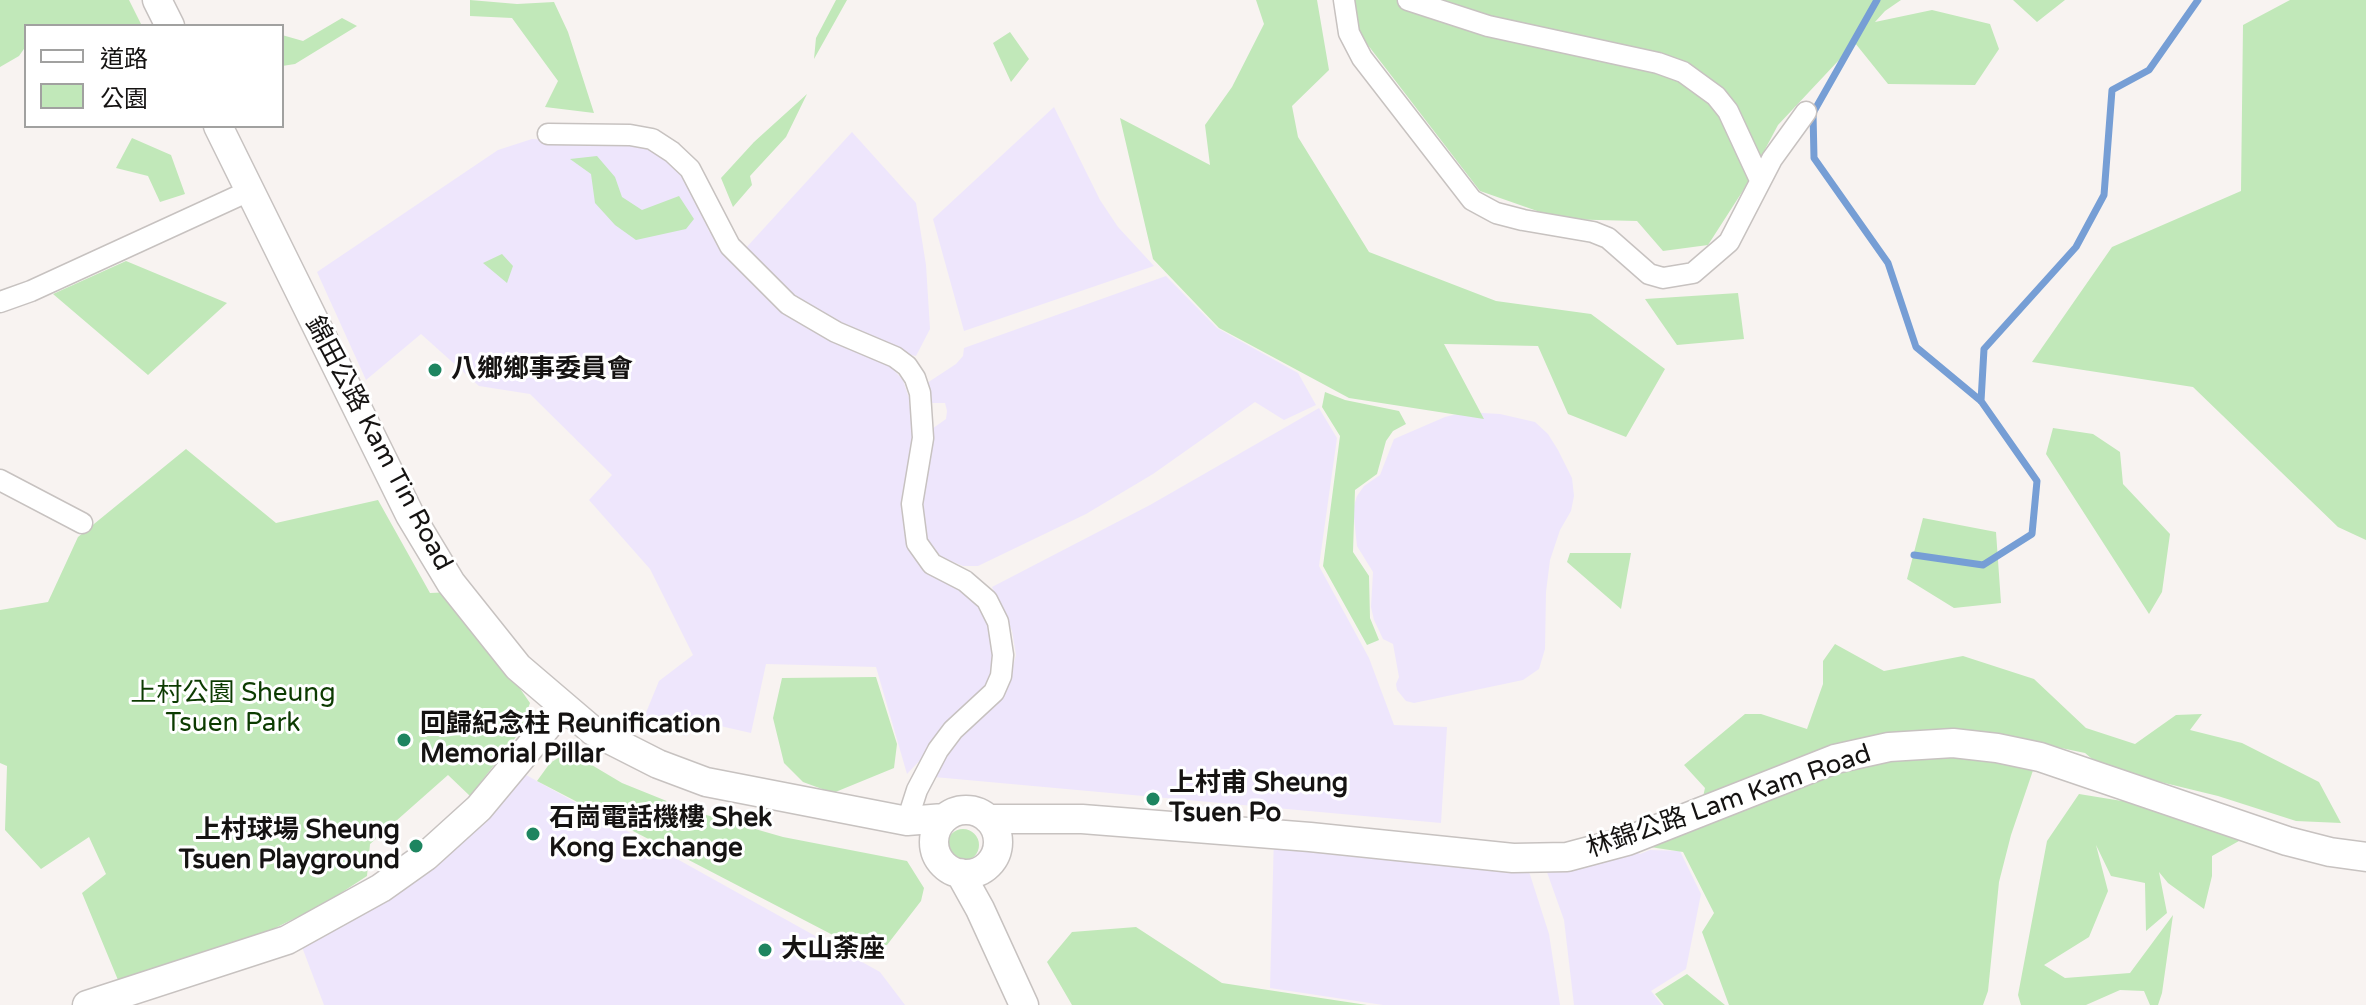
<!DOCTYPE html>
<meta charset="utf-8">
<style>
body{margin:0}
#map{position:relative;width:2366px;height:1005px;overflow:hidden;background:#f8f3f1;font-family:"Varela Round","Noto Sans TC",sans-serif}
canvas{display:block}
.legend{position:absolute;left:24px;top:24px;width:260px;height:104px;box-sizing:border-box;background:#fff;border:2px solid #a1a1a0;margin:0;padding:10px 14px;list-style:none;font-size:24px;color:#151312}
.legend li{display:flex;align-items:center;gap:16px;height:40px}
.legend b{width:40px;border:2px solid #a1a1a0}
</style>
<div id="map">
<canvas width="2366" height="1005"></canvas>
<ul class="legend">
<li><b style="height:10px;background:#fff"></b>道路</li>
<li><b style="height:22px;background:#c1e8b9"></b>公園</li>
</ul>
</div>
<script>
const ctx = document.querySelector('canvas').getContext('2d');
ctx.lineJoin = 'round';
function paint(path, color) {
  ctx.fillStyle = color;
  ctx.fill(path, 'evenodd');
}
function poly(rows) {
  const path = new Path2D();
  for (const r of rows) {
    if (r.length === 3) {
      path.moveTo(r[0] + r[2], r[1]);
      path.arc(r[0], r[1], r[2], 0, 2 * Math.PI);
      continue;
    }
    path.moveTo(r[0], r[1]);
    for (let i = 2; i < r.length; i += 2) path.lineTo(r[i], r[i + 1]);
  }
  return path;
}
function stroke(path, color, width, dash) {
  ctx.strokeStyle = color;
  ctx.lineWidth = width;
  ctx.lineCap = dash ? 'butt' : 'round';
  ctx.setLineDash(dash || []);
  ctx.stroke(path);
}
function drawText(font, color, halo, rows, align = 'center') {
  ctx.font = font + ' "Varela Round","Noto Sans TC",sans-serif';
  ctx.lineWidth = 6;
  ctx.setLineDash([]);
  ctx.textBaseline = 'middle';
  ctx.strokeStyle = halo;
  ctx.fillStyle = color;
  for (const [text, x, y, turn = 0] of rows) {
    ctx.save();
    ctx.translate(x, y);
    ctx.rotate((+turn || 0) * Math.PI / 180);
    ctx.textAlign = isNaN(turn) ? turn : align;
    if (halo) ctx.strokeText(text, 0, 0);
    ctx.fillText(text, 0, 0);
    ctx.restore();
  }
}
const industrial = poly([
 [1054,107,1100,200,1118,227,1154,266,964,331,933,219],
 [852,132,916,203,926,265,930,329,916,356,898,352,792,302,744,250],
 [532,139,641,144,672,163,688,179,709,231,731,257,861,352,890,366,903,380,909,398,913,438,907,525,992,616,994,682,907,774,876,667,766,664,751,733,707,723,686,736,643,720,659,681,693,655,650,569,589,500,612,475,530,394,479,386,421,334,366,380,317,272,498,150],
 [1166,276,1217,328,1298,373,1316,405,1284,420,1255,402,1153,474,1086,514,978,566,963,566,941,557,927,538,919,519,929,431,946,419,947,411,945,403,931,403,924,385,956,364,963,356,964,348],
 [1319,408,1337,438,1319,566,1369,658,1394,725,1447,727,1441,823,934,777,944,751,1006,691,1016,655,1012,631,992,587,1150,505],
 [1465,412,1500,414,1535,422,1548,434,1558,450,1572,478,1574,496,1571,511,1560,530,1550,560,1546,592,1545,649,1539,669,1523,680,1414,703,1406,701,1397,690,1396,684,1399,677,1393,644,1383,639,1374,620,1371,607,1373,572,1357,546,1353,509,1357,496,1364,486,1380,475,1394,439,1445,417],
 [519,771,880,972,905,1005,324,1005,302,947],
 [1274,835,1525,859,1549,934,1560,1005,1383,1005,1270,988],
 [1629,847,1640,854,1650,850,1680,851,1701,894,1686,969,1651,991,1662,1005,1574,1005,1564,920,1543,861]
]);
const green = poly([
 [0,0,129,0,142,26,26,26,26,46,19,56,0,67],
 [470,0,517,4,554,2,568,32,594,113,545,107,558,81,512,18,470,16],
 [836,0,847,0,814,59,816,38],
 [1256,0,1317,0,1329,70,1292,106,1298,137,1369,252,1496,301,1591,314,1665,369,1626,437,1568,414,1538,346,1444,344,1484,419,1349,398,1219,328,1153,259,1120,118,1210,165,1205,125,1232,87,1264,24],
 [1343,0,1901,0,1885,11,1875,22,1932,10,1990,24,1999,49,1975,85,1888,84,1855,43,1778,125,1744,189,1708,245,1663,251,1637,221,1560,219,1480,191,1344,14],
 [2013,0,2065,0,2037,22],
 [2290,0,2366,0,2366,540,2338,527,2193,387,2032,362,2112,247,2241,191,2243,25],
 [342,18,357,26,295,64,282,66,282,35,303,41],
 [1010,32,1029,59,1011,82,993,43],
 [807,94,786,137,750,176,752,185,733,207,721,178,754,142],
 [132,138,171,155,185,194,160,202,148,176,116,168],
 [597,156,615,177,622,197,642,210,679,196,694,219,686,229,636,240,615,225,595,203,591,174,570,159],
 [502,254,513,266,507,283,483,263],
 [126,261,227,303,148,375,53,294],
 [1738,293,1744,339,1677,345,1645,299],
 [1325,392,1345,400,1399,411,1406,424,1393,431,1386,441,1377,474,1355,490,1353,552,1369,576,1370,618,1379,640,1367,645,1323,566,1340,436,1322,407],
 [2053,428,2093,434,2120,452,2123,484,2170,534,2162,592,2149,614,2046,454],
 [186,449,276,523,378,500,430,593,453,592,530,703,519,733,470,796,448,775,370,844,367,876,324,904,265,933,118,980,82,893,106,874,89,837,41,869,5,830,7,766,0,763,0,610,48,602,78,537],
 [1923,518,1996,532,2001,603,1954,608,1907,579],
 [1570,553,1631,553,1621,609,1567,562],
 [1835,644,1884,671,1963,656,2034,679,2086,728,2135,744,2176,715,2202,714,2190,730,2242,743,2319,782,2341,823,2296,821,2218,796,2103,768,2085,753,2042,744,2011,835,1999,882,1988,991,1983,1005,1729,1005,1702,932,1714,913,1683,852,1650,847,1638,853,1631,846,1697,823,1705,788,1684,765,1745,714,1761,714,1807,729,1823,684,1823,661],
 [876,677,897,744,894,768,833,793,803,782,784,763,773,718,782,678],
 [563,755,580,758,622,783,689,810,783,837,907,861,924,888,921,901,887,945,852,945,537,781,550,763],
 [2079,794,2122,801,2184,799,2239,841,2212,856,2212,876,2204,909,2168,883,2159,872,2167,913,2146,931,2145,883,2111,876,2096,845,2108,891,2089,937,2044,965,2065,978,2130,973,2173,915,2162,993,2158,1005,2150,1005,2144,991,2120,990,2086,1005,2021,1005,2018,995,2047,841],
 [963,845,16],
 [1136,927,1222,983,1367,1005,1072,1005,1047,962,1072,932],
 [1687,974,1725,1005,1664,1005,1655,994]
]);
const stream = poly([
 [1877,0,1813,113,1814,158,1888,263,1916,347,1981,401,2037,481,2032,534,1983,565,1914,555],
 [1981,401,1984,349,2076,247,2104,195,2112,90,2149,70,2198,0]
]);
const street = poly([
 [1344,0,1349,33,1362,58,1472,200,1496,213,1523,220,1593,232,1608,238,1649,274,1663,278,1693,273,1729,242,1772,159,1806,112],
 [1408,0,1488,26,1658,63,1683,72,1716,96,1728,111,1760,180],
 [548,134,630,135,652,139,672,152,690,169,730,246,788,304,836,332,895,357,907,366,915,378,920,393,923,438,912,504,917,543,932,564,965,581,987,600,998,622,1003,655,1001,676,994,692,953,730,938,750,917,790,907,821],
 [0,302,31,291,249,191],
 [0,480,82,523]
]);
const secondary = poly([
 [157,0,170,26],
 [218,126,410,515,451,583,518,667,593,731,658,764,706,782,907,821,944,818],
 [966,842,32],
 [988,819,1082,819,1310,837,1513,858,1567,857,1627,841,1835,759,1889,747,1953,743,1997,748,2040,757,2287,841,2330,852,2366,857],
 [960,873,980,909,1024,1005],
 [87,1005,287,940,381,888,426,856,479,808,563,707]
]);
const markers = [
 [435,370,8,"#1e8560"],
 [404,740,8,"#1e8560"],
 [1153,799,8,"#1e8560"],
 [533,834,8,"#1e8560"],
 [416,846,8,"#1e8560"],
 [765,950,8,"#1e8560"]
];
const poiNames = [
 ["八鄉鄉事委員會",451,370],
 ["回歸紀念柱 Reunification",420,725],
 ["Memorial Pillar",420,755],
 ["上村甫 Sheung",1169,784],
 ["Tsuen Po",1169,814],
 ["石崗電話機樓 Shek",549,819],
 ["Kong Exchange",549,849],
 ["上村球場 Sheung",400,831,"right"],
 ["Tsuen Playground",400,861,"right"],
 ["大山荼座",781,950]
];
const streetNames = [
 ["錦田公路 Kam Tin Road",378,444,62],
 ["林錦公路 Lam Kam Road",1729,802,-19]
];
const parkNames = [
 ["上村公園 Sheung",233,694],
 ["Tsuen Park",233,724]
];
paint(industrial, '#eee6fc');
paint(green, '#c1e8b9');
stroke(stream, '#769ed5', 7);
stroke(street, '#c7c2c0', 23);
stroke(secondary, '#c7c2c0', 31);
stroke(street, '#fff', 20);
stroke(secondary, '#fff', 28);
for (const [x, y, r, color] of markers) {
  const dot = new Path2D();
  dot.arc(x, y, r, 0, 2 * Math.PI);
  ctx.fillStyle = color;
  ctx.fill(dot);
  stroke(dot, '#fff', 3);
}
drawText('bold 26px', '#151312', '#fff', poiNames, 'left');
drawText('26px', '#151312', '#fff', streetNames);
drawText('26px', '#0c3b01', '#fff', parkNames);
</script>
